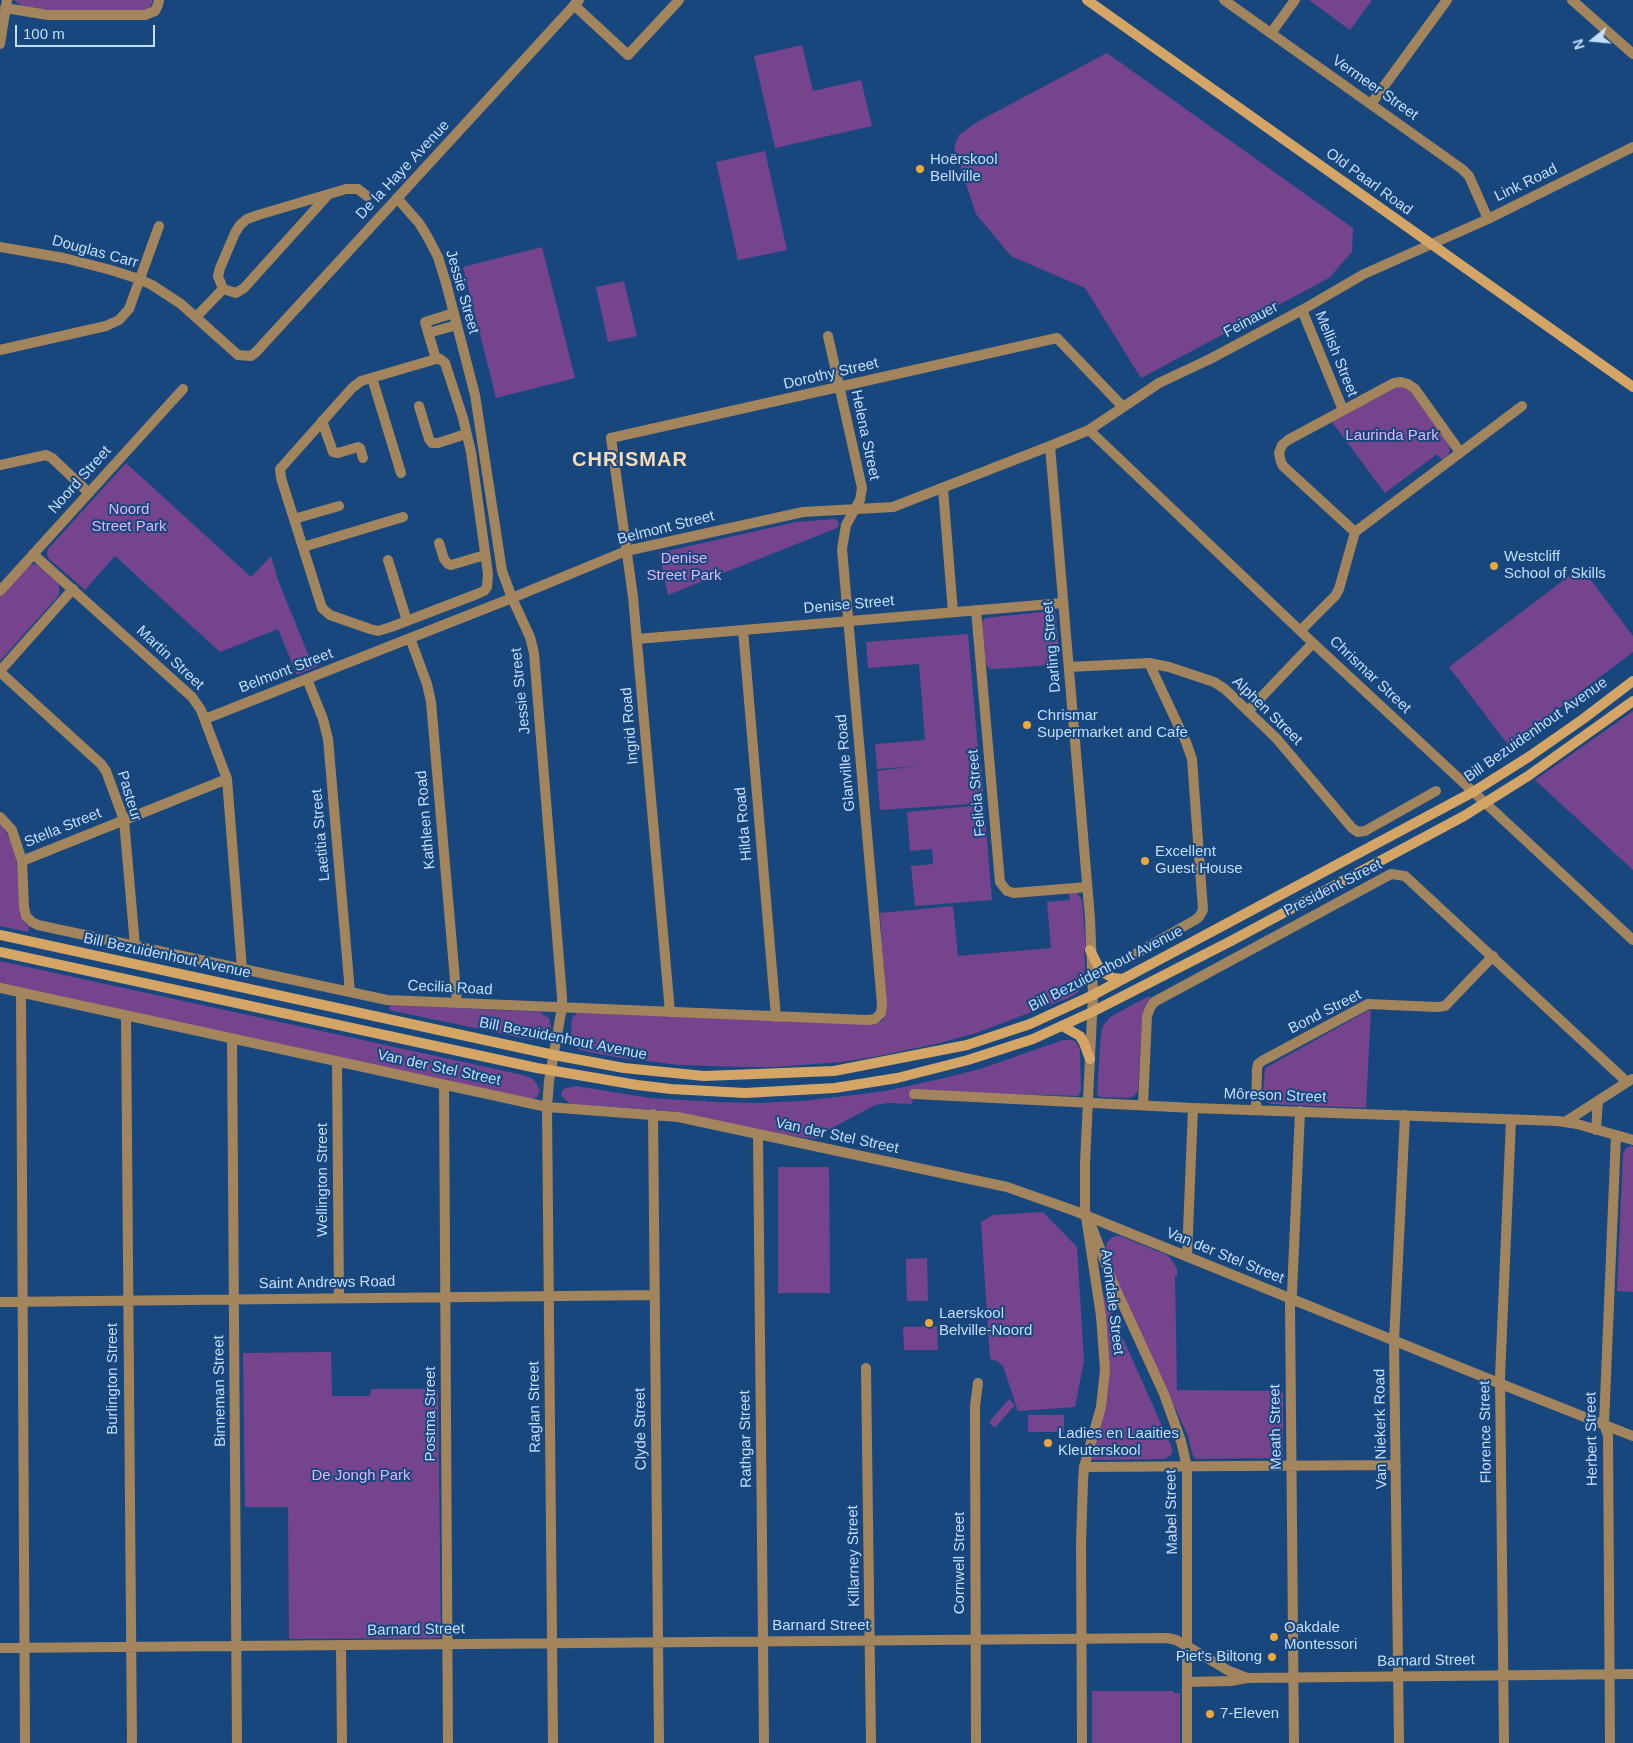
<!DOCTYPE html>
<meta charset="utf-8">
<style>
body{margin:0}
#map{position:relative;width:1633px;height:1743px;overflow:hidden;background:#18477d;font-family:Helvetica,sans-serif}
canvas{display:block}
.north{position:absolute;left:1568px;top:15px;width:50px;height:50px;-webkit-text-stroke:4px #18477d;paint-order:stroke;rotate:253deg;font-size:14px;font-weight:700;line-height:20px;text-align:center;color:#c4ddfd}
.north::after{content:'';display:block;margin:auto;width:18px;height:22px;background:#c4ddfd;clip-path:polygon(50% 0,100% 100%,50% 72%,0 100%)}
.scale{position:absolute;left:15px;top:25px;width:140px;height:22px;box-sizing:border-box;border:2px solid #c4ddfd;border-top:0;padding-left:6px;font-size:15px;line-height:18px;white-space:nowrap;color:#c4ddfd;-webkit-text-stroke:4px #18477d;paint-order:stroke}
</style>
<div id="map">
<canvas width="1633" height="1743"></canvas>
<div class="north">N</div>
<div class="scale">100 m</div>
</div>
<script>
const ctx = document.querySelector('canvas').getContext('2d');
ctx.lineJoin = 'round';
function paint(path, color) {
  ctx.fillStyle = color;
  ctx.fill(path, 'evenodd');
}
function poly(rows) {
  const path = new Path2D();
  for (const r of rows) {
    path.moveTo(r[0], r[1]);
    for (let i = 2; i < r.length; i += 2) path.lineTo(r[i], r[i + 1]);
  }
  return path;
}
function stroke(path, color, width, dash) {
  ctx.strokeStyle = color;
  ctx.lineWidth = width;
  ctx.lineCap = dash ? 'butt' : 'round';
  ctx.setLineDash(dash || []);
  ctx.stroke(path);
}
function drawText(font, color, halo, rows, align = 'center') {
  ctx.font = font + ' Helvetica,sans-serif';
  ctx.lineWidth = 4;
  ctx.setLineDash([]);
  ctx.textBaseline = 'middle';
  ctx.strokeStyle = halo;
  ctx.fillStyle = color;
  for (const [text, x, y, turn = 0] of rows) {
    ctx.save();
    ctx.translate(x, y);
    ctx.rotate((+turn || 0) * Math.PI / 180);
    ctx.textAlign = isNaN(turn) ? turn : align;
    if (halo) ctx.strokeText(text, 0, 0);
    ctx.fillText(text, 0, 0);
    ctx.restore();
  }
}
const green = poly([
 [14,0,152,0,153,1,150,7,145,11,56,11,22,6],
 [1309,0,1372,0,1350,30],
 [802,45,813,91,861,80,872,126,775,148,754,56],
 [1107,53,1353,228,1352,252,1329,278,1141,378,1085,288,1011,256,976,214,954,147,959,135,977,122],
 [765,151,787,250,738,260,716,162],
 [542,247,575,378,496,398,463,267],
 [624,281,637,336,608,342,596,287],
 [1398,387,1403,387,1410,391,1448,443,1450,450,1448,455,1442,460,1437,454,1385,493,1332,422],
 [126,463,251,577,271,556,278,580,310,659,317,663,318,666,297,675,278,629,220,652,115,556,85,590,48,558,47,553,48,549],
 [835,519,839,522,837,528,668,595,659,553,796,522],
 [32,564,37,565,59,584,59,595,0,661,0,597,28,566],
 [1581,567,1633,636,1633,652,1509,746,1449,667],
 [1051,611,1055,613,1056,616,1059,656,1055,661,1049,663,1049,665,996,669,990,669,986,665,981,621,983,621,985,618],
 [968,634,979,761,981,763,984,803,880,810,877,771,918,766,877,769,875,744,925,740,921,689,919,664,868,668,866,642],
 [1633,711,1633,870,1535,780],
 [984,805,992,900,915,906,911,866,933,864,932,849,910,851,907,812],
 [0,823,11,840,16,855,20,910,23,920,29,927,28,932,0,926],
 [1069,893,1077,893,1082,900,1086,949,1084,950,1085,967,1082,987,1076,994,1066,999,976,1033,940,1043,874,1057,841,1062,774,1067,742,1067,679,1065,615,1057,580,1050,574,1046,571,1038,572,1018,577,1013,877,1024,883,1020,886,1011,880,913,953,906,958,956,1051,948,1047,902,1070,900],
 [0,961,523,1075,533,1079,538,1086,540,1091,537,1097,532,1099,0,984],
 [1149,996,1151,998,1145,1006,1142,1015,1138,1091,1134,1096,1129,1098,1100,1097,1097,1094,1101,1033,1103,1026,1110,1017],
 [390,1005,542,1012,542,1014,549,1018,551,1027,548,1034,542,1038,532,1040,389,1010],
 [1371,1009,1366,1108,1271,1104,1265,1101,1263,1095,1265,1068],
 [1063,1040,1072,1040,1076,1042,1080,1050,1081,1090,1078,1096,920,1091,913,1089,909,1093,913,1099,912,1104,888,1103,875,1105,817,1136,817,1139,785,1135,670,1111,570,1104,561,1095,563,1089,576,1086,650,1098,717,1102,757,1103,802,1101,854,1095,886,1091,953,1076,983,1068],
 [1631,1146,1633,1147,1633,1292,1617,1291,1623,1154,1626,1148],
 [778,1167,829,1167,830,1293,778,1293],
 [1043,1212,1077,1247,1084,1361,1075,1407,1018,1411,1003,1366,997,1361,990,1359,981,1222,993,1215],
 [1115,1236,1120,1236,1167,1255,1171,1259,1177,1269,1177,1276,1175,1276,1177,1390,1283,1391,1283,1458,1196,1459,1193,1456,1188,1436,1117,1282,1106,1248,1107,1243,1110,1239],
 [927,1258,928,1301,907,1301,906,1259],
 [1103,1294,1172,1448,1172,1454,1165,1459,1090,1460,1104,1403,1100,1296],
 [937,1326,938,1350,904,1350,903,1327],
 [331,1352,332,1396,370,1396,371,1389,438,1389,441,1635,439,1638,289,1639,288,1507,245,1507,243,1353],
 [1009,1399,1015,1405,995,1428,989,1422],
 [1028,1415,1064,1415,1064,1432,1028,1432],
 [1092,1691,1174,1691,1174,1693,1180,1693,1180,1743,1092,1743]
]);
const minor = poly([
 [1224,0,1462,169,1469,176,1488,219],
 [1572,0,1633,54],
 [574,5,628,55,679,0],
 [5,8,48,15,145,15,155,11,158,5,159,0],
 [1271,33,1295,0],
 [0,44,7,0],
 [1371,104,1447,0],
 [328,195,244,288,236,293,223,289,218,276,220,268,235,233,240,225,247,219,258,215,346,189,358,189,367,196],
 [397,198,419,223,427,236,438,257,446,283,475,395,502,571,512,598,530,637,534,653,562,997,562,1007,549,1081,547,1107,553,1743],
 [1302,310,1343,410],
 [196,317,223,289],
 [428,333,457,325],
 [0,350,106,326,119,320,129,309,159,226],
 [436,359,440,359,445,363,463,418,471,452,488,574,487,587,484,591,477,594,391,627,378,631,370,629,330,615,322,608,281,478,280,469,352,388,361,381,436,359],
 [436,359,425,322,454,313],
 [372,378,401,473],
 [419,406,429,439,432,443,438,443,466,434],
 [322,421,333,452,338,453,358,447,360,448,363,458],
 [1089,430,1313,643,1633,940],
 [1050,446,1090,918,1093,995],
 [0,465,46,455,52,458,89,493],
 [943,489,953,612],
 [294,519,339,506],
 [1355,532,1283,466,1281,462,1279,453,1282,445,1288,440,1394,383,1401,382,1408,384,1415,389,1460,452],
 [439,543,444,559,448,564,451,565,485,555],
 [303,547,403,517],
 [33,554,192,697,201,710,227,779,242,969],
 [388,560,407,621],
 [0,591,183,389],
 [976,610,1000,882,1007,891,1014,893,1087,887],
 [743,630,776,1017],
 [1301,630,1335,596,1339,589,1355,532,1522,406],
 [410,638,427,684,431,702,457,1003],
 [637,639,1063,603],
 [1069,667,1149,663,1169,667,1214,682,1225,689,1277,739,1352,828,1358,832,1365,831,1436,791],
 [0,671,73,589],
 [0,672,101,764,106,771,124,820,135,946],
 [307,679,323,719,328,739,350,992],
 [1248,711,1313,643],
 [205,719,512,598,626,551,803,512,893,507,1050,446,1089,430,1159,383,1210,359,1302,310,1364,274,1488,219,1633,147],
 [0,817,12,830,22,861,24,907,26,916,32,922,38,925,387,1000,867,1020,875,1019,881,1013,882,1004,842,549,846,525,860,500,862,488,828,336],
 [22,861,227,779],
 [1121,962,1195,920,1199,917,1203,910,1192,759,1186,742,1149,663],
 [0,988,547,1107,678,1117,1007,1187,1075,1211,1501,1384,1633,1436],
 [21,993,25,1743],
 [670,1012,633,597,611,438,1057,338,1123,407],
 [126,1016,132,1743],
 [232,1039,237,1743],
 [337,1062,339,1298],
 [444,1085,448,1743],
 [914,1094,1193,1108,1558,1121,1577,1124,1633,1140],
 [1143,1105,1147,1016,1150,1008,1154,1002,1391,874,1405,876,1627,1082],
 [1256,1109,1257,1069,1258,1064,1262,1061,1368,1004,1437,1007,1445,1006,1493,956],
 [653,1114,659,1743],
 [1565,1122,1632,1079],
 [1596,1130,1598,1101],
 [758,1135,764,1743],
 [1187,1256,1193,1108],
 [0,1302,655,1295],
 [866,1368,871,1743],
 [1084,1467,1396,1465],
 [341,1646,342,1743],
 [0,1648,1167,1638,1176,1640,1187,1646,1229,1671,1247,1678,1633,1674],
 [976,1743,975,1406,978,1383],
 [1294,1743,1290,1304,1292,1293,1300,1111],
 [1399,1743,1394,1341,1405,1115],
 [1504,1743,1500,1377,1511,1120],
 [1610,1743,1608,1436,1604,1424,1616,1135]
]);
const tertiary = poly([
 [0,247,64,258,111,270,139,279,152,285,181,304,238,355,251,356,256,352,579,0],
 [1090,1222,1113,1283,1164,1394,1181,1441,1187,1467,1187,1743],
 [1187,1682,1231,1681,1247,1678],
 [1082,1743,1081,1543,1083,1481,1084,1467,1101,1407,1105,1370,1101,1316,1085,1210,1085,1163,1093,995]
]);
const secondary = poly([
 [1087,0,1633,387],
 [0,935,554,1055,624,1068,704,1076,834,1071,967,1045,1030,1024,1093,995,1473,792,1530,756,1583,719,1633,681],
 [1090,950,1098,966,1106,974,1113,978,1124,979],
 [0,952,537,1068,637,1085,671,1089,745,1093,835,1088,897,1078,968,1060,1033,1039,1092,1012,1231,941,1464,816,1528,776,1633,701],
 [1062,1026,1080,1036,1084,1043,1090,1059]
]);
const markers = [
 [920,169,5,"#eda83c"],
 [1494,566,5,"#eda83c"],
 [1027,725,5,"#eda83c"],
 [1145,861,5,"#eda83c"],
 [929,1323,5,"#eda83c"],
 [1048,1443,5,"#eda83c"],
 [1274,1637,5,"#eda83c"],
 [1272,1657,5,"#eda83c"],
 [1210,1714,5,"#eda83c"]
];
const streetNames = [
 ["Vermeer Street",1375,88,35],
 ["De la Haye Avenue",403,170,-47],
 ["Old Paarl Road",1369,182,36],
 ["Link Road",1526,183,-26],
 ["Douglas Carr",95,252,15],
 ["Jessie Street",462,292,74],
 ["Feinauer",1251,320,-28],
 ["Mellish Street",1336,354,68],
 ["Dorothy Street",831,374,-13],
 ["Helena Street",865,435,78],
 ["Noord Street",80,480,-48],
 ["Belmont Street",666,528,-14],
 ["Denise Street",849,605,-5],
 ["Darling Street",1052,647,-95],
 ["Martin Street",170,658,43],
 ["Belmont Street",286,671,-21],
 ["Chrismar Street",1370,675,43],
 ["Jessie Street",521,691,-96],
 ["Alphen Street",1267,711,44],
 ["Ingrid Road",630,726,-95],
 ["Bill Bezuidenhout Avenue",1536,730,-35],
 ["Glanville Road",846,763,-95],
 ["Felicia Street",977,793,-95],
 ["Pasteur",129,796,73],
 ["Kathleen Road",426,820,-95],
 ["Hilda Road",744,824,-95],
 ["Stella Street",63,828,-22],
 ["Laetitia Street",321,835,-95],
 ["President Street",1333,888,-27],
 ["Bill Bezuidenhout Avenue",167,956,12],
 ["Bill Bezuidenhout Avenue",1106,969,-27],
 ["Cecilia Road",450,988,3],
 ["Bond Street",1325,1012,-27],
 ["Bill Bezuidenhout Avenue",563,1039,11],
 ["Van der Stel Street",439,1068,12],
 ["Môreson Street",1275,1096,2],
 ["Van der Stel Street",837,1136,12],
 ["Wellington Street",323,1180,-90],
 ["Van der Stel Street",1225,1256,22],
 ["Saint Andrews Road",327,1283,-1],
 ["Avondale Street",1112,1302,83],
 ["Burlington Street",113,1379,-90],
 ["Binneman Street",220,1391,-91],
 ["Raglan Street",535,1407,-91],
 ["Postma Street",431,1414,-90],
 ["Meath Street",1276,1427,-91],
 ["Clyde Street",641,1429,-91],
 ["Van Niekerk Road",1381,1429,-91],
 ["Florence Street",1486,1432,-91],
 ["Rathgar Street",746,1439,-91],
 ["Herbert Street",1592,1439,-91],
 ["Mabel Street",1172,1512,-91],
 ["Killarney Street",854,1556,-91],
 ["Cornwell Street",960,1563,-90],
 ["Barnard Street",821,1626],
 ["Barnard Street",416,1630,-1],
 ["Barnard Street",1426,1661,-1]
];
const poiNames = [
 ["Hoërskool",930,160],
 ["Bellville",930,177],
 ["Westcliff",1504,557],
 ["School of Skills",1504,574],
 ["Chrismar",1037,716],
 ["Supermarket and Cafe",1037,733],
 ["Excellent",1155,852],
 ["Guest House",1155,869],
 ["Laerskool",939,1314],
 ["Belville-Noord",939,1331],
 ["Ladies en Laaities",1058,1434],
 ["Kleuterskool",1058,1451],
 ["Oakdale",1284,1628],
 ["Montessori",1284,1645],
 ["Piet's Biltong",1262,1657,"right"],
 ["7-Eleven",1220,1714]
];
const parkNames = [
 ["Laurinda Park",1392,436],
 ["Noord",129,510],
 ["Street Park",129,527],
 ["Denise",684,559],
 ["Street Park",684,576],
 ["De Jongh Park",361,1476]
];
const districtNames = [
 ["CHRISMAR",630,460]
];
paint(green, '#76448d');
stroke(minor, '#a2845d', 10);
stroke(tertiary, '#a2845d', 10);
stroke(secondary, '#d4a565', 10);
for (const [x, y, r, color] of markers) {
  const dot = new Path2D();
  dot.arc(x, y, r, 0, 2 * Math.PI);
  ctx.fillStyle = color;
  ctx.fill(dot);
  stroke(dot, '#18477d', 2);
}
drawText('15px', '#c4ddfd', '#18477d', streetNames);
drawText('15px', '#c4ddfd', '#18477d', poiNames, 'left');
drawText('15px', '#e1b3f8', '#18477d', parkNames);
ctx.letterSpacing = '1px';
drawText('bold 20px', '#f9dcb5', '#18477d', districtNames);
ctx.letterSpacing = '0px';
</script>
